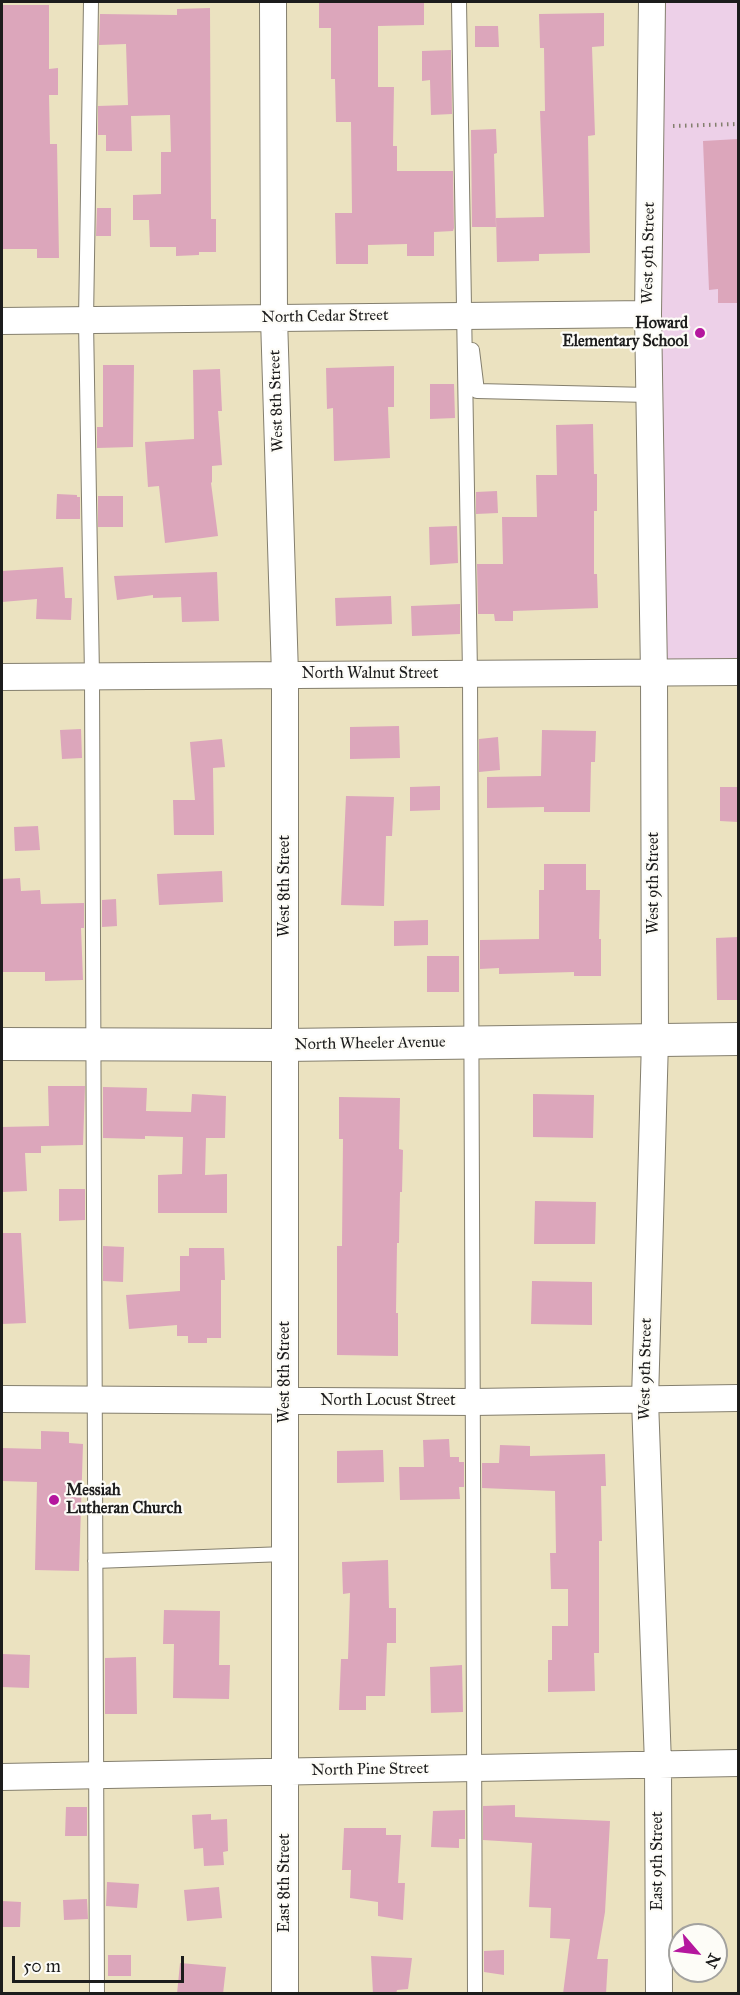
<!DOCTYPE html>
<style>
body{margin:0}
#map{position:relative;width:740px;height:1995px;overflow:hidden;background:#ebe2c0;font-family:"IM FELL Great Primer",serif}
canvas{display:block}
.frame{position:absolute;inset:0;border:3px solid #1c1c1c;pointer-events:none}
.north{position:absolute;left:668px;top:1923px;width:60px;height:60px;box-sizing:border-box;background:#fdfcf7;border:2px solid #a3a29f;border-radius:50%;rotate:118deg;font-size:16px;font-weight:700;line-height:24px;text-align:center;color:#1c1c1c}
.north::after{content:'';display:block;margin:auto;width:21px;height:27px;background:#b5179e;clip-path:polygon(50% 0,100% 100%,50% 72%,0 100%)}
.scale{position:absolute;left:12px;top:1956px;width:172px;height:27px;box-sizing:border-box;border:3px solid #1c1c1c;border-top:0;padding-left:8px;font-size:18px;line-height:21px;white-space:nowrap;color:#1c1c1c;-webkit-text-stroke:4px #fdfcf7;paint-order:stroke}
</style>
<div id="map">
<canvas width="740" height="1995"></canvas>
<div class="frame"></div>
<div class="north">N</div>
<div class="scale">50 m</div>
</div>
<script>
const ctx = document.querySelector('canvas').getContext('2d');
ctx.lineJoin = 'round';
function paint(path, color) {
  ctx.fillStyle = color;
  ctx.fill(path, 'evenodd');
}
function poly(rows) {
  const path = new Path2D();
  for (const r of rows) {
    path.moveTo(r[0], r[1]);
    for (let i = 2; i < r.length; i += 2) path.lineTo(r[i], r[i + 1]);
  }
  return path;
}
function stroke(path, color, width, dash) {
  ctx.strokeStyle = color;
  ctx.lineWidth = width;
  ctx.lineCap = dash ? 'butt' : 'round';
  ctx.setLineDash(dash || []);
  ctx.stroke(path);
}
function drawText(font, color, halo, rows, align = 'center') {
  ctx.font = font + ' "IM FELL Great Primer",serif';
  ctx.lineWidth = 4.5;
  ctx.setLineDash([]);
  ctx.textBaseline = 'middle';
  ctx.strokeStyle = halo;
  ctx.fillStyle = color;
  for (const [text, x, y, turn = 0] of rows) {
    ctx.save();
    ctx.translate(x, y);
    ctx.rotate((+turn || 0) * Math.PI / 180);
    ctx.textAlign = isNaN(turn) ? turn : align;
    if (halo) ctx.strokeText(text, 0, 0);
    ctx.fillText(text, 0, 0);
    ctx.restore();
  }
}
const built = poly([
 [659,2,738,2,738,664,664,664]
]);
const building = poly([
 [319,2,424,2,424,25,378,26,378,87,394,87,393,146,397,146,397,171,453,171,454,228,453,231,434,232,434,256,407,256,407,244,368,245,368,264,336,264,335,213,352,213,351,122,336,122,335,79,331,79,331,28,319,28],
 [2,5,49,5,49,69,58,68,58,95,49,95,50,144,57,144,59,258,37,258,37,249,2,249],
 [210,8,211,219,216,219,216,252,199,252,199,255,176,256,176,247,150,247,149,220,133,220,133,195,161,194,161,152,171,152,170,115,131,116,132,151,106,151,106,135,98,135,98,106,128,105,126,44,99,45,100,14,177,15,177,9],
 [604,13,604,46,592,47,595,135,588,136,590,253,539,254,539,261,497,262,496,218,544,217,540,111,545,111,544,48,540,48,539,14],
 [475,26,498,26,499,47,475,47],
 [451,50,452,114,431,115,430,80,422,81,422,51],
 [496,129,497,153,494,154,496,227,472,227,471,130],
 [738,139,738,303,718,303,718,289,709,290,703,141],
 [97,208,111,208,111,236,96,236],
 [103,365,134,365,133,447,97,448,97,427,103,427],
 [394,366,394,407,388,407,390,458,334,461,333,408,327,409,326,368],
 [220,369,222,411,218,411,222,465,212,466,212,482,211,483,218,536,165,543,159,486,148,487,145,442,194,439,193,370],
 [430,384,454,384,455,418,430,419],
 [593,424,594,474,597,474,597,511,594,511,594,574,597,574,598,608,513,611,513,621,495,621,494,614,478,614,477,564,503,564,502,517,537,517,536,475,557,475,556,425],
 [497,491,498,513,476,514,476,492],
 [57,494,77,495,77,497,80,497,80,519,56,519],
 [98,496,123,496,123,527,98,527],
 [457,526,458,563,430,565,429,527],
 [63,567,65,598,72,598,71,620,36,619,37,599,2,602,2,571],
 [217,572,219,621,182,622,181,597,153,598,153,595,117,600,114,576],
 [391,596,392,624,336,626,335,598],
 [460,604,460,634,412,636,411,606],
 [399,726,400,758,350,759,350,727],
 [81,729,82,758,62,759,60,730],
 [542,730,596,731,595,762,591,762,590,812,544,812,544,807,487,808,487,777,541,776],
 [498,737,500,770,479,772,479,739],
 [222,739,225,767,213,768,214,835,174,835,173,800,195,800,190,742],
 [440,786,440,810,410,811,410,787],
 [720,787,738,787,738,822,720,821],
 [346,796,394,797,392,836,386,836,384,906,341,905],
 [38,826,40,850,15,851,14,827],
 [544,864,586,864,586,890,600,890,599,939,601,939,601,976,574,976,574,972,499,974,499,968,480,969,480,940,539,939,539,890,544,890],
 [222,871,223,902,159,905,157,874],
 [20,878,21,891,40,890,41,904,84,903,84,928,81,928,83,980,45,981,45,972,2,972,2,879],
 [116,899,117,926,102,927,102,900],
 [428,920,428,945,394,946,394,921],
 [738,937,738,1000,717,1000,716,938],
 [427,956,459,956,459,992,427,992],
 [48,1086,85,1086,83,1145,41,1146,41,1153,25,1153,27,1191,2,1192,2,1127,49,1126],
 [103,1087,147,1088,146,1111,191,1112,192,1094,226,1096,225,1138,206,1138,205,1175,227,1174,227,1213,158,1213,158,1175,182,1174,183,1137,145,1136,145,1139,103,1138],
 [533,1094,594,1095,593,1138,533,1137],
 [339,1097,400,1098,399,1149,403,1150,402,1192,400,1192,399,1243,397,1243,396,1313,398,1313,398,1356,337,1355,337,1246,342,1246,343,1139,339,1139],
 [59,1189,85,1189,85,1220,59,1221],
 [535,1201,596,1202,595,1244,534,1244],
 [2,1233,21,1233,26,1323,2,1324],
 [103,1246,124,1247,123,1282,103,1281],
 [189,1248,224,1248,225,1280,221,1280,221,1338,207,1338,207,1343,188,1343,188,1336,177,1336,177,1325,129,1329,126,1295,180,1291,180,1256,189,1256],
 [532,1281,592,1282,592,1325,531,1324],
 [41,1431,69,1432,69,1443,83,1444,79,1571,35,1570,37,1482,2,1481,2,1448,41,1449],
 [449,1439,450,1457,459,1457,459,1462,464,1462,464,1487,459,1487,460,1499,400,1500,399,1467,424,1467,423,1440],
 [500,1445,530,1446,530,1456,605,1454,606,1486,601,1486,602,1541,599,1541,599,1653,594,1653,595,1691,548,1692,548,1660,552,1660,552,1626,568,1626,568,1589,551,1589,550,1553,556,1553,555,1491,482,1488,482,1463,499,1463],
 [383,1450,384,1482,337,1483,337,1451],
 [388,1560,389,1608,396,1608,396,1643,387,1643,385,1696,366,1696,366,1710,339,1710,341,1659,348,1659,350,1593,343,1594,342,1562],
 [164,1610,220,1611,219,1665,230,1665,229,1699,173,1698,174,1644,163,1644],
 [2,1654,30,1655,29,1688,2,1687],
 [136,1657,137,1714,105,1714,105,1658],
 [462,1665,463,1712,431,1713,430,1667],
 [515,1805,515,1817,610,1821,605,1912,597,1959,608,1959,606,1994,563,1994,570,1939,550,1938,551,1908,529,1907,532,1843,483,1840,483,1806],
 [66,1807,87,1807,87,1836,65,1836],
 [465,1810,465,1839,459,1839,459,1848,431,1847,433,1811],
 [211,1814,211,1820,227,1819,228,1851,223,1852,224,1865,204,1866,203,1848,194,1849,192,1815],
 [344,1828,386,1828,386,1835,401,1835,398,1883,405,1883,403,1920,378,1916,378,1902,350,1898,351,1870,342,1870],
 [107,1882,139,1884,137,1908,106,1906],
 [219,1887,222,1918,187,1921,184,1890],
 [87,1899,88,1919,64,1920,63,1900],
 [2,1901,21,1902,20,1927,2,1927],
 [504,1950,504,1975,484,1972,484,1951],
 [108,1955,131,1955,131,1976,108,1976],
 [371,1956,412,1958,408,1989,397,1990,396,1994,373,1994],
 [180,1963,226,1967,223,1994,177,1994]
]);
const path = poly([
 [673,126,738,124]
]);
const service = poly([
 [91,2,86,321,92,676,97,1994],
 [459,2,470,674,475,1994],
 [472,350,477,391,649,395],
 [95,1561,285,1554]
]);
const minor = poly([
 [273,2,274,318,285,675,285,1994],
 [652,2,648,314,654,673,655,1040,645,1400,658,1764,659,1994],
 [2,321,648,314],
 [2,677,738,672],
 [2,1399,473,1402,738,1398],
 [2,1777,738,1763]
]);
const tertiary = poly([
 [2,1044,285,1045,738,1039]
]);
const markers = [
 [700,333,6,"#b5179e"],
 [54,1500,6,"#b5179e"]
];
const streetNames = [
 ["West 9th Street",649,253,-89],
 ["North Cedar Street",325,317,-1],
 ["West 8th Street",277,401,-92],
 ["North Walnut Street",370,674],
 ["West 9th Street",654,883,-90],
 ["West 8th Street",285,886,-90],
 ["North Wheeler Avenue",370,1044,-1],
 ["West 9th Street",646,1369,-89],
 ["West 8th Street",285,1372,-90],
 ["North Locust Street",388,1401],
 ["North Pine Street",370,1770,-1],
 ["East 9th Street",658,1861,-90],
 ["East 8th Street",285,1883,-90]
];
const poiNames = [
 ["Howard",688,324],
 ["Elementary School",688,342],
 ["Messiah",66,1491,"left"],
 ["Lutheran Church",66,1509,"left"]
];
paint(built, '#edd0e8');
paint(building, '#dca6bb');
stroke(service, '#847f6e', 16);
stroke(minor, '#847f6e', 28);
stroke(tertiary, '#847f6e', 34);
stroke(path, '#847f6e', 4, [1.5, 4.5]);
stroke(service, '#fff', 14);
stroke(minor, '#fff', 26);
stroke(tertiary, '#fff', 32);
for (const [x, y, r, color] of markers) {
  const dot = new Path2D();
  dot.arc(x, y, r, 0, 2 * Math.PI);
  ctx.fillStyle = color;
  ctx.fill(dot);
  stroke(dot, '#fdfcf7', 2);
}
drawText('16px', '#1c1c1c', '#fdfcf7', streetNames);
drawText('bold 16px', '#1c1c1c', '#fdfcf7', poiNames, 'right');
</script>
